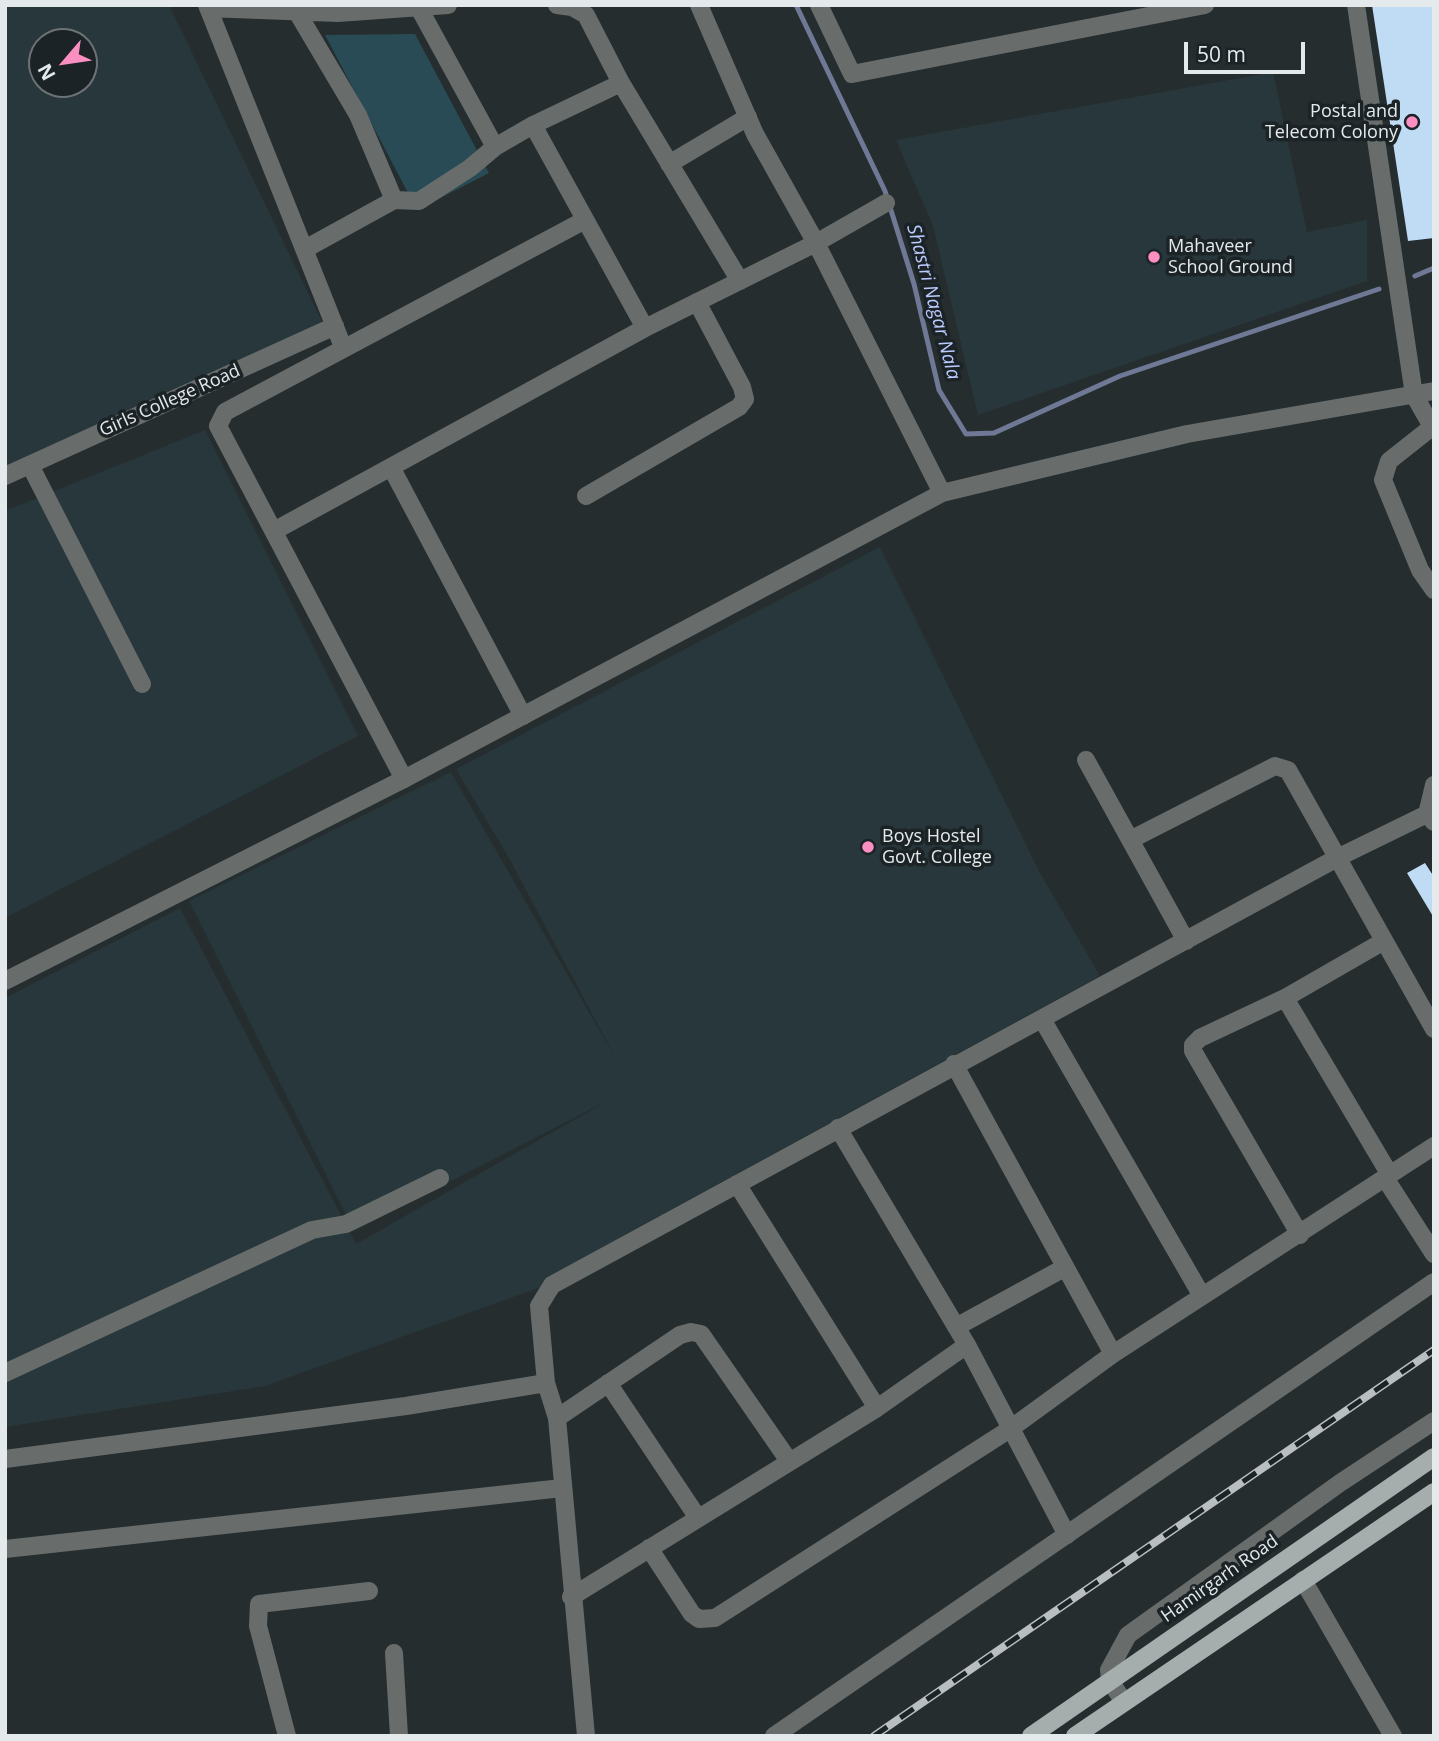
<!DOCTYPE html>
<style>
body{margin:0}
#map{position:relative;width:1439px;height:1741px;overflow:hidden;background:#252d2f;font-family:"Open Sans",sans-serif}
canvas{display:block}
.frame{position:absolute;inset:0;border:7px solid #e4e9eb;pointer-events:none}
.north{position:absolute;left:28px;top:28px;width:70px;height:70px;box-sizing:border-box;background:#1c2326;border:2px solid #6c7275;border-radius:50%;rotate:241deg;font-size:19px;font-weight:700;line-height:28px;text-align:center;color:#e4e9eb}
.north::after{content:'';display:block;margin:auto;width:24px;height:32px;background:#fc8fc2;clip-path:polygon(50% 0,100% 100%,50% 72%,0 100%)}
.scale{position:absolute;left:1184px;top:42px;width:121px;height:32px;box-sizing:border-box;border:4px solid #e4e9eb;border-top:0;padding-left:9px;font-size:21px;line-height:24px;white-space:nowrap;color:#e4e9eb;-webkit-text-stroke:5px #1c2326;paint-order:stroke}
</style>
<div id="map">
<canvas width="1439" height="1741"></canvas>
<div class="frame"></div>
<div class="north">N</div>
<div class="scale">50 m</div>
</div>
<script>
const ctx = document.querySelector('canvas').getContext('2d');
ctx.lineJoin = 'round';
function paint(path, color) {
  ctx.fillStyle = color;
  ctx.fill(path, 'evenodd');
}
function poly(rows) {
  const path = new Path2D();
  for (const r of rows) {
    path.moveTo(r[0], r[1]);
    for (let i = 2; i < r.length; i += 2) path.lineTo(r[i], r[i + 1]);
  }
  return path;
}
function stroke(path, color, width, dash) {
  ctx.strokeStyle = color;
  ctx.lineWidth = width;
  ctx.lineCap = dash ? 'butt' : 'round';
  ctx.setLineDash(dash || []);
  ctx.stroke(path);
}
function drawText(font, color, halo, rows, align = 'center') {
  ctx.font = font + ' "Open Sans",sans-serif';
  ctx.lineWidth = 7;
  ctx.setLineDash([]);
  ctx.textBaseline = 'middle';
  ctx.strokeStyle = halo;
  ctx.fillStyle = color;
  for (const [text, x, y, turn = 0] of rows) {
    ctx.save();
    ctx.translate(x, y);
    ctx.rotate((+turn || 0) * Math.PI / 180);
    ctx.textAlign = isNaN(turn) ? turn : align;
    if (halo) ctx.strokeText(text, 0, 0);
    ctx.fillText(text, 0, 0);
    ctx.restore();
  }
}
const built = poly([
 [5,5,169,5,326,330,5,468],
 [42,42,84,42,84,84,42,84],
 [1273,72,1307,232,1367,220,1367,281,978,415,933,226,896,140],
 [205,430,358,736,5,918,5,511],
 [880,547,1039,871,1100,976,624,1235,541,1287,265,1386,5,1427,5,998,180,908,356,1244,609,1100,354,1231,189,901,451,772,616,1059,510,860,456,769]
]);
const green = poly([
 [415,34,489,173,417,210,325,35]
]);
const stream = poly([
 [796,5,885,191,914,284,939,390,966,434,994,433,1120,376,1379,289],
 [1415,276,1434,268]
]);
const building = poly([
 [1372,5,1434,5,1434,238,1408,241],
 [1425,863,1434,877,1434,918,1407,873]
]);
const minor = poly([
 [207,5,343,347],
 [557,5,572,7,586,15,621,83,740,281],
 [819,5,852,74,1205,5],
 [1356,5,1414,395,1434,430],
 [208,8,338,13,448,5],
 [297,12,358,115,394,200,419,201,470,168,495,147,419,8],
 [533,125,645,328],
 [495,147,533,125,621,83],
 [669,164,748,117],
 [305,249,394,200],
 [1432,427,1389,461,1383,480,1420,570,1434,590],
 [30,465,142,684],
 [391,467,523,716],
 [5,476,335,326],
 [586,496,739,407,745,399,742,387,697,302],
 [274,531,645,328,816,243,886,203],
 [1086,760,1186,941],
 [404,779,218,426,225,412,585,220],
 [1427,814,1434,785],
 [1130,840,1275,766,1288,770,1434,1029],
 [1384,941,1285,998,1390,1175],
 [1285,998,1200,1038,1193,1045,1193,1051,1300,1235],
 [1042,1019,1202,1296],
 [954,1064,1113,1354],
 [838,1128,967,1345],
 [1385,1178,1434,1254],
 [737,1184,877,1408],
 [956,1327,1064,1268],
 [5,1373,312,1230,346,1224,440,1178],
 [608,1383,698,1518],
 [557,1418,680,1335,691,1332,701,1334,789,1461],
 [5,1459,406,1406,546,1383],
 [649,1548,692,1614,699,1619,715,1618,1010,1429,1113,1354,1434,1146],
 [5,1549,562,1488],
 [1303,1580,1393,1736],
 [571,1597,877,1408,967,1345,1067,1535],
 [394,1653,399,1736],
 [1124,1702,1110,1681,1109,1670,1128,1635,1340,1483,1434,1421],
 [287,1736,258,1626,259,1604,369,1591],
 [586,1736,557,1418,546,1383,539,1306,552,1285,1337,858,1427,814,1434,822]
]);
const tertiary = poly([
 [699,5,755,134,816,243,942,493],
 [5,981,404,779,942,493,1187,434,1434,391],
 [774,1736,1434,1282]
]);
const primary = poly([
 [1031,1736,1434,1457],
 [1075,1736,1434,1492]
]);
const rail = poly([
 [874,1736,1434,1350]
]);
const markers = [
 [1412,122,7,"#fc8fc2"],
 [1154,257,7,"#fc8fc2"],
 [868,847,7,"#fc8fc2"]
];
const poiNames = [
 ["Postal and",1398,112,"right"],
 ["Telecom Colony",1398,133,"right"],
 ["Mahaveer",1168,247],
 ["School Ground",1168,268],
 ["Boys Hostel",882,837],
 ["Govt. College",882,858]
];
const streetNames = [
 ["Girls College Road",170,401,-24],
 ["Hamirgarh Road",1220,1579,-35]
];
const waterNames = [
 ["Shastri Nagar Nala",933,302,75]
];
paint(built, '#28373b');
paint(green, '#294b55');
stroke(stream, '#6f7895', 5);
paint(building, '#c0dcf4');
stroke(minor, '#686d6c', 18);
stroke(tertiary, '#686d6c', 18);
stroke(primary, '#a5aead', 18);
stroke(rail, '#b9bec0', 8);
stroke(rail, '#1c2326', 5, [16]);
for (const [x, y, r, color] of markers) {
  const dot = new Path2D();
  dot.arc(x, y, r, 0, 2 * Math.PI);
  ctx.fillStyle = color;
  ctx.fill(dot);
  stroke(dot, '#1c2326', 2.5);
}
drawText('18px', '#e4e9eb', '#1c2326', poiNames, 'left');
drawText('18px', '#e4e9eb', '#1c2326', streetNames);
drawText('italic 19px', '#bbcbff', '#1c2326', waterNames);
</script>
